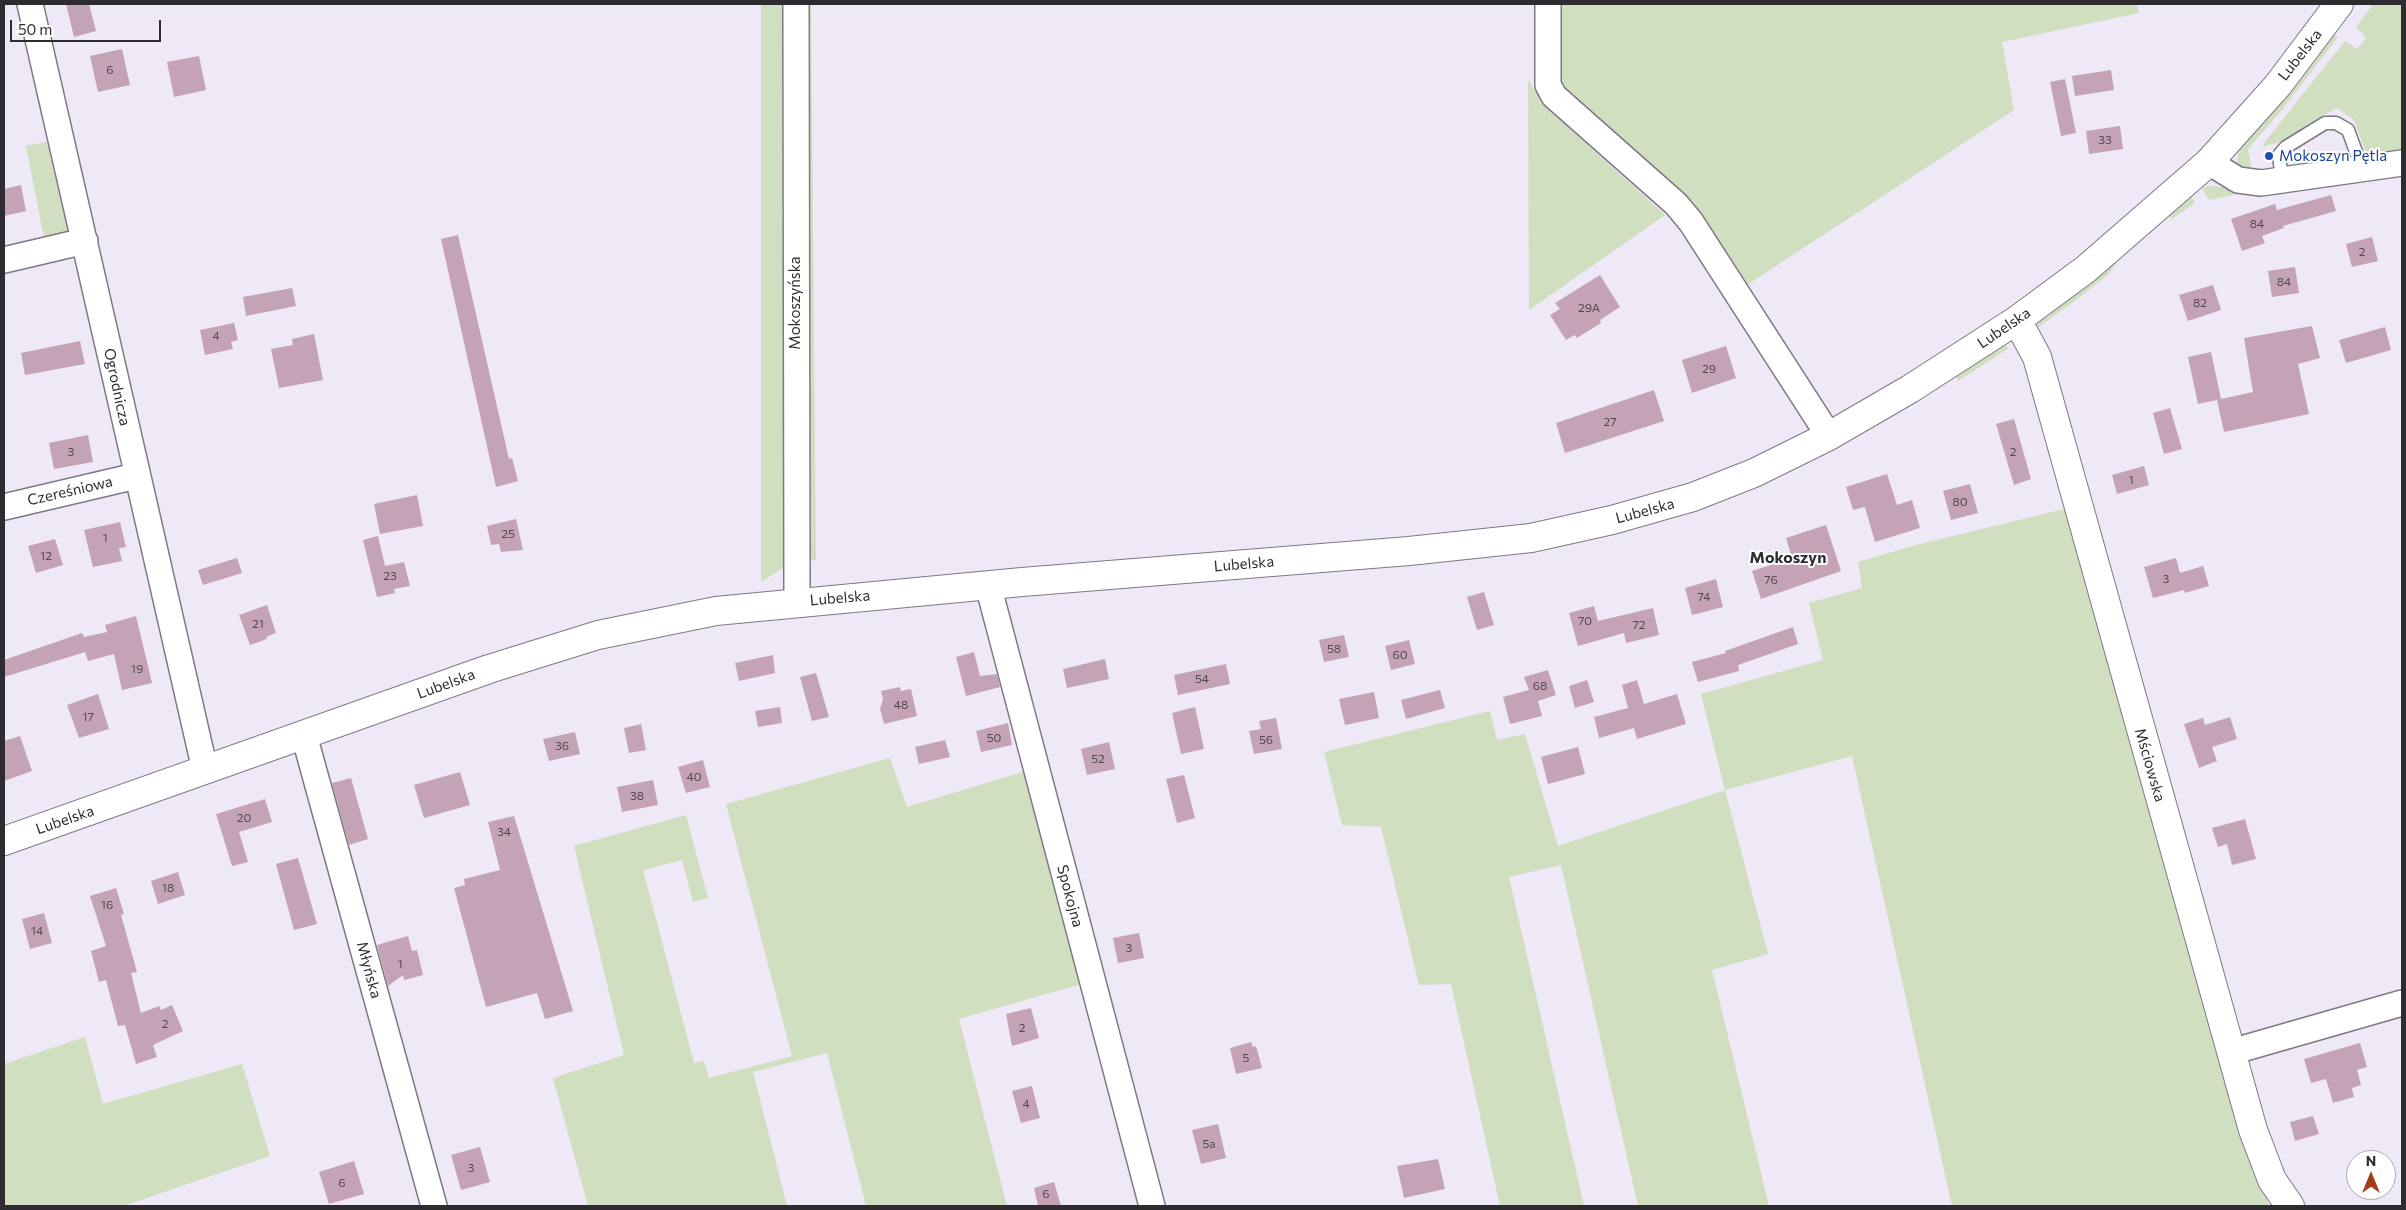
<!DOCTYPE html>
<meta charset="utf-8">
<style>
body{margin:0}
#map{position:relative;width:2406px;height:1210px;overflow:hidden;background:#efe8f6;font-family:Commissioner,sans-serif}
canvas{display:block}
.frame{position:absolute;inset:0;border:5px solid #2e2b31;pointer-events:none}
.north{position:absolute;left:2346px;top:1150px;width:50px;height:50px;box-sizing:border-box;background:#fff;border:1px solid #abaaad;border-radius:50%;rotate:0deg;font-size:14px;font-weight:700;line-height:20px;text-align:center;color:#2e2b31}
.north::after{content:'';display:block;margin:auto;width:18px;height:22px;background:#a33c17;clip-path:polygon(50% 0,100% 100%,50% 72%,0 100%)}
.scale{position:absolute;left:10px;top:20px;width:151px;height:22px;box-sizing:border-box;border:2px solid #2e2b31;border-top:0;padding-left:6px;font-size:15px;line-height:18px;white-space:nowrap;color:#2e2b31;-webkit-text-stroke:4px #fff;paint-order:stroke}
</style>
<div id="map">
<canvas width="2406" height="1210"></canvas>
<div class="frame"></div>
<div class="north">N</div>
<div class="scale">50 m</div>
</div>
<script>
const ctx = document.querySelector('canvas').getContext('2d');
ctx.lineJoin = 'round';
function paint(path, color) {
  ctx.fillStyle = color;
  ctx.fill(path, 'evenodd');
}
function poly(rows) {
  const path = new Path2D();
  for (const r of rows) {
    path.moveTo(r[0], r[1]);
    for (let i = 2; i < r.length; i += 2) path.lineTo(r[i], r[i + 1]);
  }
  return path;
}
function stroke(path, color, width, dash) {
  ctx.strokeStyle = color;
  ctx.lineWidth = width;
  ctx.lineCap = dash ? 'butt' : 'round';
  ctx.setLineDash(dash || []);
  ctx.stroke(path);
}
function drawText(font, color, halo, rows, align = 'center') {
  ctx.font = font + ' Commissioner,sans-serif';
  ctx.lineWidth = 4;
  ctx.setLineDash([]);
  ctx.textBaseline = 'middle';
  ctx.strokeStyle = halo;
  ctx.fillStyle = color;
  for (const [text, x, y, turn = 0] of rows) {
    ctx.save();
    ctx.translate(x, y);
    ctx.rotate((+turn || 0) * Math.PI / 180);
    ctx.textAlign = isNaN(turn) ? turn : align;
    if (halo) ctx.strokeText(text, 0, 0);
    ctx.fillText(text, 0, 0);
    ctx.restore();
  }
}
const green = poly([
 [761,4,811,4,816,560,797,559,761,582],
 [1562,4,2137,4,2139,13,2002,42,2014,110,1747,285,1693,206,1560,86],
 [2373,4,2402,4,2402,153,2368,158,2354,120,2337,108,2314,120,2286,140,2263,147,2264,143,2345,41,2357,49,2366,38,2356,27],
 [2332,33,2338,37,2282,110,2248,149,2252,173,2241,169,2237,163,2239,149,2290,90],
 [1528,80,1550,111,1665,215,1529,310],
 [55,140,76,235,45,243,26,146],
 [2209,186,2223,187,2238,194,2209,200,2202,188],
 [2190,195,2195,203,2172,219,2169,215],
 [2120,256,2109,274,2072,303,2037,328,2040,319],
 [2005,346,2009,348,1958,381,1956,375,1999,347],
 [2068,508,2269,1206,1952,1206,1852,756,1725,790,1768,954,1712,970,1769,1206,1638,1206,1561,865,1509,877,1584,1206,1500,1206,1451,984,1419,985,1381,827,1342,825,1324,752,1490,711,1497,740,1525,734,1558,846,1725,790,1701,694,1823,660,1809,603,1862,588,1858,562,1916,545],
 [890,758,907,807,1029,770,1081,984,959,1019,1007,1206,866,1206,827,1053,753,1072,787,1206,588,1206,553,1078,624,1055,574,846,686,815,708,898,693,902,682,860,643,870,694,1063,704,1061,709,1078,792,1056,726,804],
 [85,1037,103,1104,242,1064,270,1156,123,1206,4,1206,4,1064]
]);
const building = poly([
 [66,4,89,4,96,31,74,37],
 [122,49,130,85,98,92,90,56],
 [199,56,206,90,174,97,167,62],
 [2111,70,2114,90,2075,96,2072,76],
 [2065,79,2076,133,2061,136,2050,82],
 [2120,126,2123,149,2089,154,2086,131],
 [21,185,26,211,4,216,4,189],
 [2331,195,2336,211,2283,226,2284,228,2262,236,2265,243,2242,251,2231,219,2275,204,2277,210],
 [458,235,509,459,512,458,518,481,496,487,441,239],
 [2372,237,2378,261,2352,267,2346,244],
 [2295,267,2299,293,2272,297,2268,271],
 [1600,275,1620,307,1600,320,1601,323,1577,338,1575,335,1566,340,1550,315,1560,309,1555,303],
 [2213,285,2221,310,2188,321,2179,295],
 [292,288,296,306,246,316,243,297],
 [234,323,238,340,231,342,233,349,205,355,200,330],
 [2312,326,2320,358,2298,364,2309,414,2224,432,2217,400,2198,404,2188,357,2211,352,2221,399,2253,392,2244,338],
 [2385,327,2391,350,2346,363,2339,340],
 [314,334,323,380,279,388,271,349,293,345,292,339],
 [80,341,85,364,25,375,21,353],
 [1726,346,1736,378,1692,393,1682,360],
 [1654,390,1664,421,1565,453,1556,423],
 [2170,408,2182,449,2164,454,2153,413],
 [2014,419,2031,479,2014,485,1996,424],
 [88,435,93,462,54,469,49,443],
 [2144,466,2149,485,2117,494,2112,475],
 [1887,474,1897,505,1912,500,1920,528,1875,542,1865,507,1853,510,1846,487],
 [1970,484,1978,513,1951,520,1943,491],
 [417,495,423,526,380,534,374,504],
 [516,519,523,550,501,552,499,544,491,545,487,526],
 [120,522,126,547,119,548,122,561,93,567,84,530],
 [1826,525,1841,571,1761,599,1752,571,1792,558,1786,538],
 [378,536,385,566,404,562,410,586,394,589,395,593,377,597,363,540],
 [55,539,63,565,36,573,28,546],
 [237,558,242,573,203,585,198,570],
 [2176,558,2180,573,2203,566,2209,586,2185,593,2184,590,2153,598,2144,567],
 [1716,579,1723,607,1692,615,1685,588],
 [1484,592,1494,625,1477,630,1467,597],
 [267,605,276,633,266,637,267,639,250,645,239,615],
 [1594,606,1598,621,1653,608,1659,635,1626,643,1624,633,1578,646,1569,613],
 [136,616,152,683,122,690,114,654,88,661,85,652,4,677,4,660,82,633,84,637,107,632,105,625],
 [1793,627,1798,644,1738,665,1739,671,1698,682,1692,662,1726,653,1725,651],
 [1344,635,1349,657,1324,662,1319,640],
 [1409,640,1415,664,1391,670,1385,646],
 [974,652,980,676,997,674,1000,687,966,696,956,657],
 [773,655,775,673,739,681,735,663],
 [1105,659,1109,679,1067,688,1063,669],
 [1226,664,1230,684,1178,695,1174,675],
 [1548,670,1556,695,1538,701,1542,716,1510,724,1503,697,1529,690,1524,677],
 [816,673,829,717,812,721,800,677],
 [1587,680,1594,702,1575,708,1569,686],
 [1637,680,1644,704,1677,694,1686,724,1637,739,1634,728,1599,738,1594,717,1628,708,1622,685],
 [900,687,901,691,911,689,917,716,884,724,880,709,883,699,881,691],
 [1440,690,1445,708,1406,719,1401,700],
 [1374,692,1379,718,1345,725,1339,699],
 [98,694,109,729,79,738,67,705],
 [780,707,782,723,758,727,755,711],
 [1195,707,1204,749,1181,754,1172,713],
 [2230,717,2237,739,2212,747,2217,761,2199,768,2184,724,2203,718,2205,725],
 [1276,718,1282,749,1254,754,1249,731,1261,729,1259,721],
 [1008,723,1012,745,981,752,976,731],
 [641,724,646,750,629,753,624,728],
 [575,732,580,754,549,761,543,739],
 [20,736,32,771,4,781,4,741],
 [945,740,950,757,919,764,915,747],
 [1109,742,1115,769,1087,775,1081,749],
 [1578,747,1585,774,1548,784,1541,757],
 [703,760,710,787,686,793,678,767],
 [460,772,470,805,424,818,414,785],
 [1184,775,1195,818,1177,823,1166,779],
 [351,778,368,839,349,845,332,783],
 [653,780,658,805,622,812,617,787],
 [265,799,272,822,239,832,248,862,232,866,216,814],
 [514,816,573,1011,545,1019,537,993,486,1007,454,888,465,885,464,879,500,870,488,822],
 [2245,819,2256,859,2232,865,2227,844,2218,847,2212,828],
 [298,858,317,924,294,930,276,864],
 [178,872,185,895,158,904,151,881],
 [116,888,124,914,121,915,137,972,131,973,141,1013,159,1006,161,1010,172,1005,183,1031,153,1045,157,1057,136,1064,125,1025,118,1026,106,980,99,982,91,951,106,946,90,896],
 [44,913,52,943,30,949,22,919],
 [1139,933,1144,958,1118,963,1113,938],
 [408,936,412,951,417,950,423,975,404,980,403,975,388,986,377,945],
 [1031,1008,1039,1038,1012,1046,1006,1014],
 [1251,1042,1253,1047,1256,1046,1262,1068,1236,1074,1230,1048],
 [2360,1043,2367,1067,2357,1070,2361,1085,2352,1088,2354,1097,2333,1103,2326,1079,2311,1083,2304,1059],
 [1032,1086,1040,1118,1021,1123,1012,1091],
 [2313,1116,2319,1134,2295,1141,2290,1122],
 [1218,1124,1226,1158,1201,1164,1192,1130],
 [480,1147,490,1182,461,1190,451,1155],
 [1438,1159,1445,1189,1404,1198,1397,1166],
 [354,1161,364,1194,329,1204,319,1172],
 [1054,1182,1061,1206,1038,1206,1034,1188]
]);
const lane = poly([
 [2282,180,2279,155,2286,147,2325,123,2336,123,2348,130,2362,168]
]);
const street = poly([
 [30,4,205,770],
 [796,4,797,602],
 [1548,4,1548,85,1554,96,1676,204,1691,222,1829,436],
 [2209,162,2238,180,2261,183,2402,163],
 [4,260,85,241],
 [4,507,136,476],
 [988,585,1152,1206],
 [304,735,434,1206],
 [2231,1052,2402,1003]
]);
const secondary = poly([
 [2017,320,2037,357,2253,1130,2272,1180,2290,1206],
 [4,841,489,669,598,635,716,611,1022,582,1409,551,1531,538,1612,520,1693,497,1754,473,1829,436,1910,389,2017,320,2086,269,2209,162,2278,85,2339,4]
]);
const markers = [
 [2269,156,5,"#1a4fb4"]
];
const numberNames = [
 ["6",110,70],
 ["33",2105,140],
 ["84",2257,224],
 ["2",2362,252],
 ["84",2284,282],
 ["82",2200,303],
 ["29A",1589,308],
 ["4",216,336],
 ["29",1709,369],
 ["27",1610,422],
 ["3",71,452],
 ["2",2013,452],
 ["1",2131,480],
 ["80",1960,502],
 ["25",508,534],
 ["1",105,538],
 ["12",46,556],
 ["23",390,576],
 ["3",2166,579],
 ["76",1771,580],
 ["74",1704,597],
 ["70",1585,621],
 ["21",258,624],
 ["72",1639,625],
 ["58",1334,649],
 ["60",1400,655],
 ["19",137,669],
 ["54",1202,679],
 ["68",1540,686],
 ["48",901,705],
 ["17",88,717],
 ["50",994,738],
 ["56",1266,740],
 ["36",562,746],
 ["52",1098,759],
 ["40",694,777],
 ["38",637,796],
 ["20",244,818],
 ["34",504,832],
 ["18",168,888],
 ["16",107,905],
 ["14",37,931],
 ["3",1129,948],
 ["1",400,964],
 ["2",165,1024],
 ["2",1022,1028],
 ["5",1246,1058],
 ["4",1026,1104],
 ["5a",1209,1144],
 ["3",471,1168],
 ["6",342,1183],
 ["6",1046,1194]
];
const streetNames = [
 ["Lubelska",2300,55,-52],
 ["Mokoszyńska",795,303,-90],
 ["Lubelska",2004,328,-34],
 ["Ogrodnicza",117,387,78],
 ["Czereśniowa",70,491,-13],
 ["Lubelska",1645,511,-15],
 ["Lubelska",1244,564,-5],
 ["Lubelska",840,598,-5],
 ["Lubelska",446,684,-20],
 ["Mściowska",2150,765,74],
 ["Lubelska",65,820,-19],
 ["Spokojna",1070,896,75],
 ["Młyńska",369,970,75]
];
const transitNames = [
 ["Mokoszyn Pętla",2279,156]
];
const neighbourhoodNames = [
 ["Mokoszyn",1788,558]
];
paint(green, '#cfdfbf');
paint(building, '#c4a3b6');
stroke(lane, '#7e7884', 15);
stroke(street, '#7e7884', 28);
stroke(secondary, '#7e7884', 30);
stroke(lane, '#fff', 12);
stroke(street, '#fff', 25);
stroke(secondary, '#fff', 28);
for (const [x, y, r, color] of markers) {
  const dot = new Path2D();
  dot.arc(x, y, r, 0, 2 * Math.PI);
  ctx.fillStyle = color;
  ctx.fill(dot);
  stroke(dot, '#fff', 2);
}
drawText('12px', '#544952', null, numberNames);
drawText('15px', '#2e2b31', '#fff', streetNames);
drawText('15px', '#164399', '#fff', transitNames, 'left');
drawText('bold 16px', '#2e2b31', '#fff', neighbourhoodNames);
</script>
